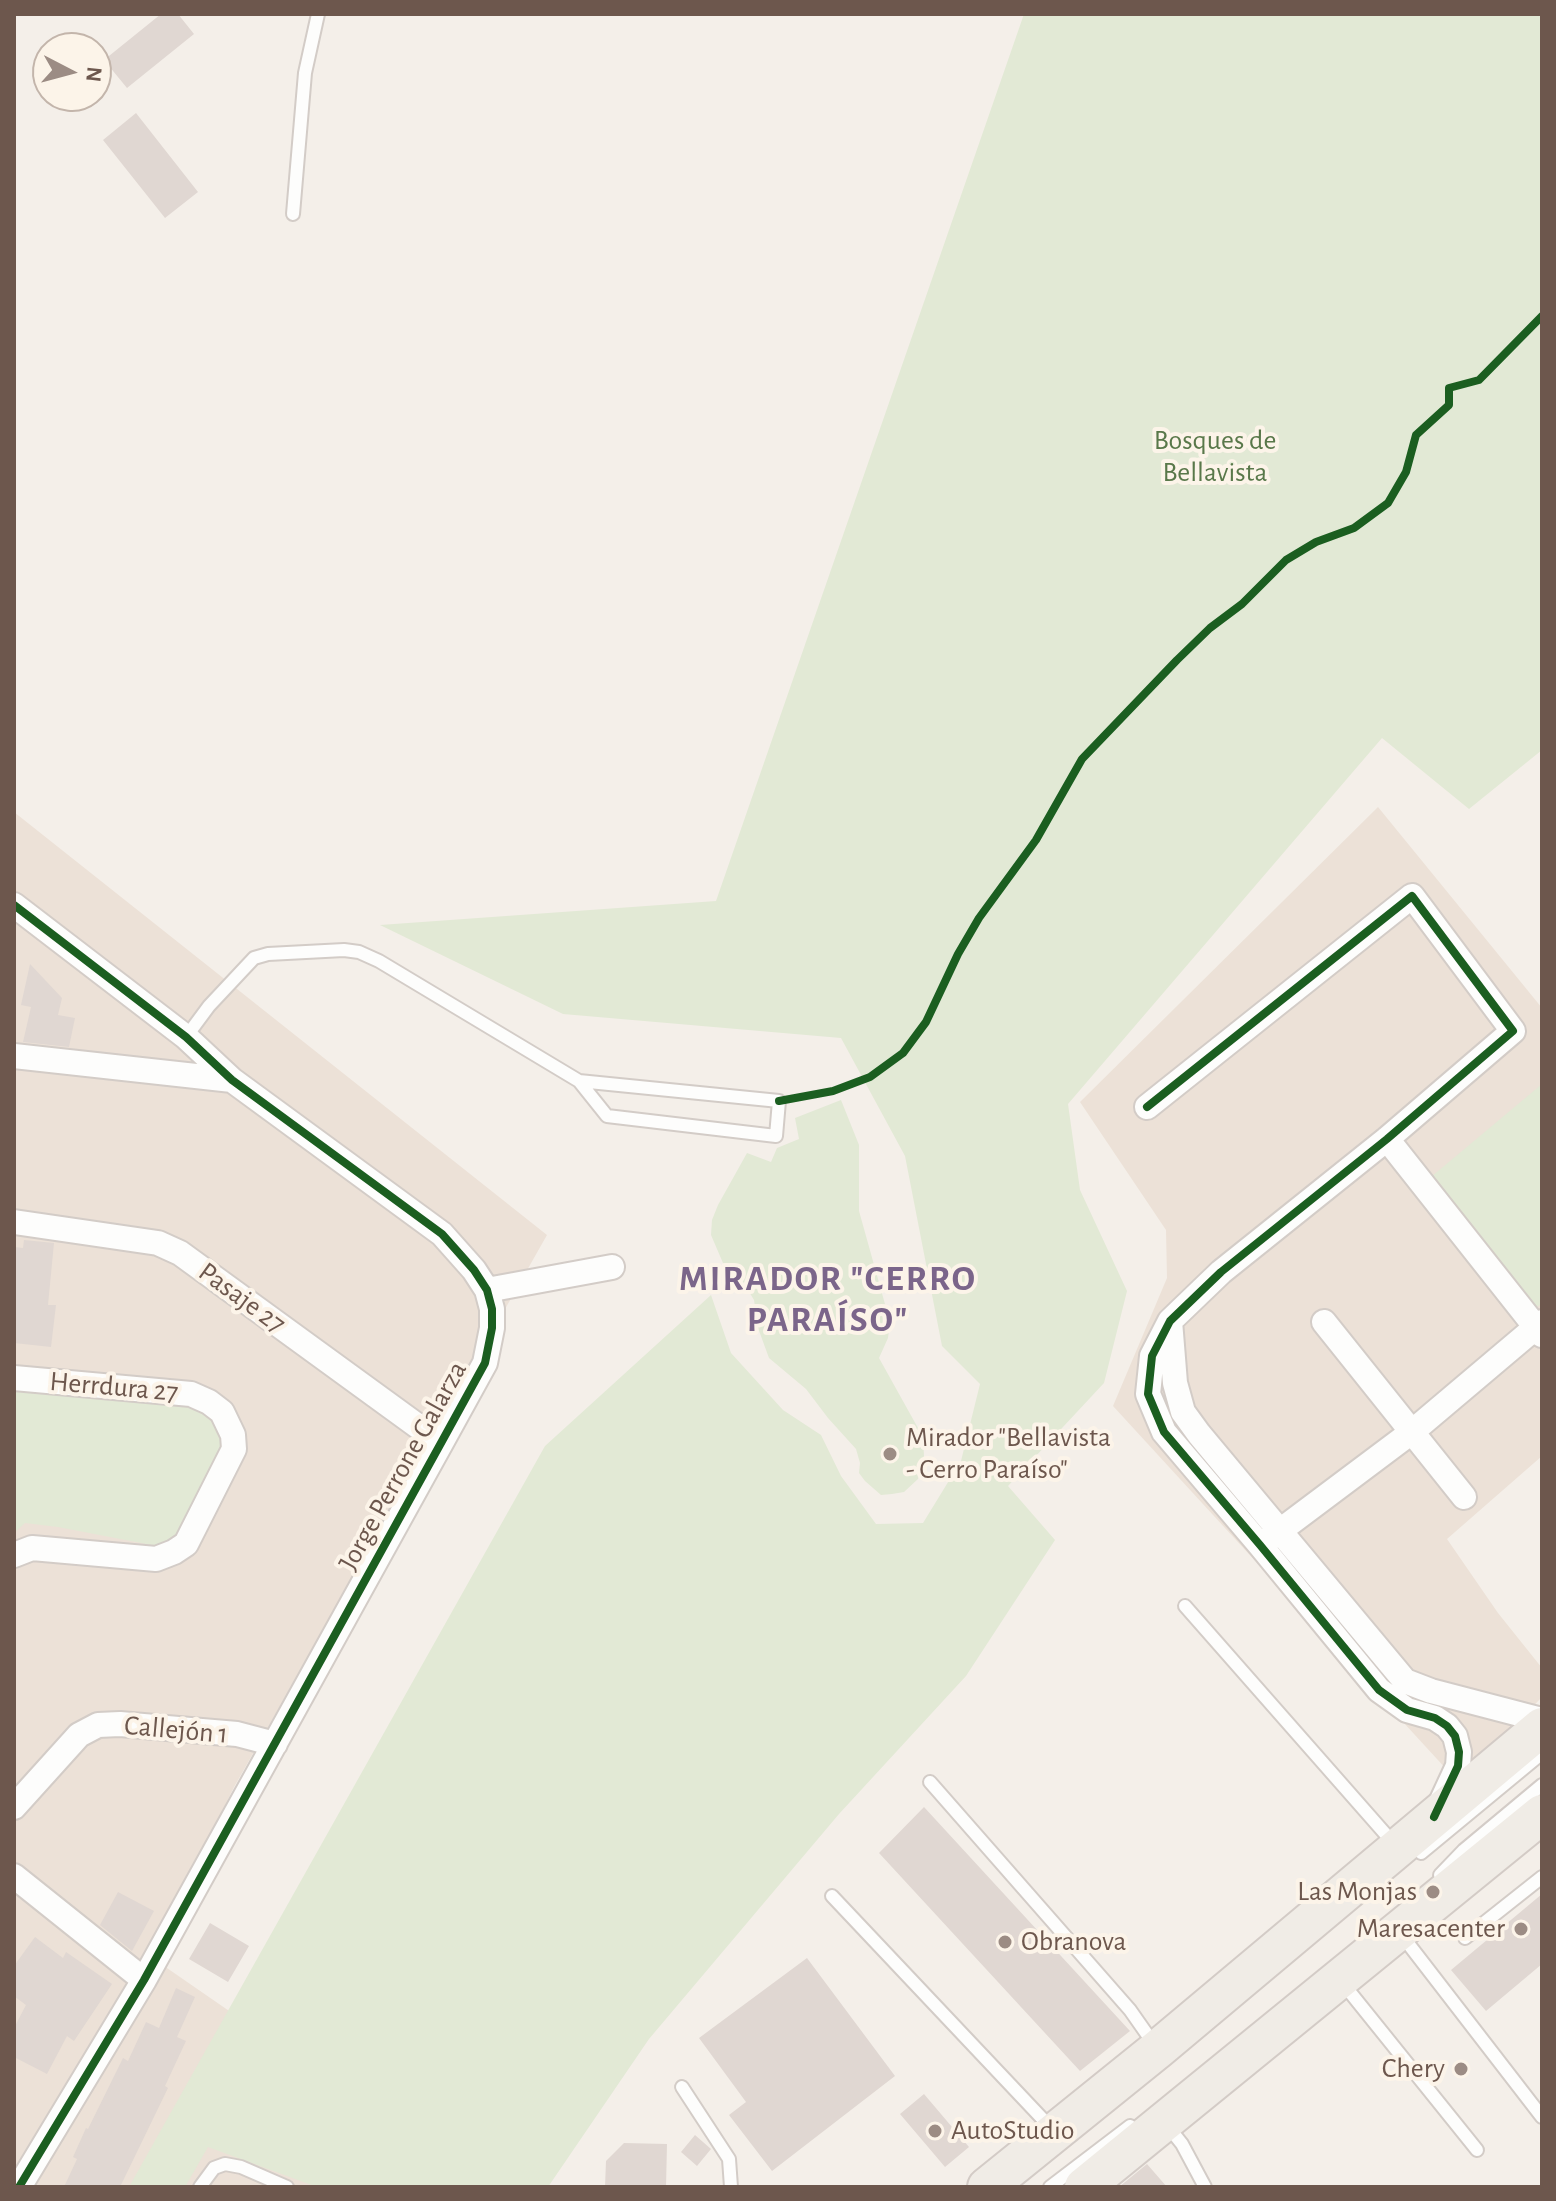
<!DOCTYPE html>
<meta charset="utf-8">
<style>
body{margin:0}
#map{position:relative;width:1556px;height:2201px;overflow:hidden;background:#f4efe9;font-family:"Alegreya Sans",sans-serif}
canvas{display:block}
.frame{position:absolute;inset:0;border:16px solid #6d574d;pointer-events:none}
.north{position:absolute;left:32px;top:32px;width:80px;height:80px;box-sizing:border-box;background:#fcf4e9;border:2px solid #c3b5ab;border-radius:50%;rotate:96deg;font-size:22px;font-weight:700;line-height:32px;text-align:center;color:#6d574d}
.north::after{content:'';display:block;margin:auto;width:28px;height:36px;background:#9c8c84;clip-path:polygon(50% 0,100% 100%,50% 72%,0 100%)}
</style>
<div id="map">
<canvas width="1556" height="2201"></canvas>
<div class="frame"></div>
<div class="north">N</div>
</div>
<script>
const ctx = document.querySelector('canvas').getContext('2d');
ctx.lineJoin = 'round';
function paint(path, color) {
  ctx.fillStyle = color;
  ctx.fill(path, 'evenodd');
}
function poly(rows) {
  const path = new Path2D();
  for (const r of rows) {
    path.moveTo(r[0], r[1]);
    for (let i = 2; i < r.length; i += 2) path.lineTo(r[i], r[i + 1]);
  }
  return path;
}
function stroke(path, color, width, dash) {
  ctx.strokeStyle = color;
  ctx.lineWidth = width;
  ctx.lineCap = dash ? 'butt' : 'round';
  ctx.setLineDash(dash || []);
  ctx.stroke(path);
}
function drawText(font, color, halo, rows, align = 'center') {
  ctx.font = font + ' "Alegreya Sans",sans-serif';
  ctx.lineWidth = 8;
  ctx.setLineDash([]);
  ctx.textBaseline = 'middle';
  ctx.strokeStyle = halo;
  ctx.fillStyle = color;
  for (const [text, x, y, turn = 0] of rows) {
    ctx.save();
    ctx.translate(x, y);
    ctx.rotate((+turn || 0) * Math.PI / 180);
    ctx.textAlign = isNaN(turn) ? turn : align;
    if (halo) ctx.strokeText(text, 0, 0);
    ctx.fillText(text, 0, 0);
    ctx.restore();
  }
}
const residential = poly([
 [1378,807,1542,1008,1542,1456,1447,1539,1498,1613,1542,1668,1542,1697,1459,1783,1113,1406,1167,1278,1166,1230,1080,1102],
 [14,812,547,1235,234,1787,151,1957,484,2187,14,2187]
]);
const green = poly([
 [1024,14,1542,14,1542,750,1469,809,1382,738,1068,1104,1080,1190,1127,1291,1104,1383,1008,1486,1055,1540,966,1676,839,1814,649,2039,548,2187,317,2187,208,2147,185,2187,129,2187,545,1446,711,1295,731,1353,783,1410,821,1435,841,1476,876,1524,923,1523,961,1461,980,1384,942,1346,905,1156,841,1038,563,1014,380,925,716,901],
 [1542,1084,1542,1303,1535,1309,1431,1177],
 [841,1100,859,1145,859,1211,890,1322,888,1338,879,1358,923,1437,924,1456,918,1479,904,1492,892,1494,881,1495,865,1481,859,1473,860,1463,856,1449,828,1418,806,1389,769,1358,758,1328,754,1300,745,1285,723,1263,711,1235,712,1220,718,1205,747,1153,771,1162,777,1148,799,1139,795,1118],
 [14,1386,185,1397,216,1418,225,1448,180,1537,162,1547,58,1527,25,1523,14,1533]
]);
const building = poly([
 [161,14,178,14,194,34,127,88,104,60],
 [136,113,198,192,165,218,103,140],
 [30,964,62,998,58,1015,75,1018,69,1047,23,1042,31,1007,21,1005],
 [24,1240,54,1243,48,1305,56,1305,51,1347,14,1343,14,1247,23,1248],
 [924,1807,1130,2031,1080,2071,879,1853],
 [118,1892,154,1911,132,1951,100,1925],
 [1542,1894,1542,1964,1486,2011,1451,1970],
 [210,1923,249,1946,228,1982,189,1959],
 [35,1937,63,1958,66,1952,112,1984,74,2041,67,2036,47,2074,14,2057,14,2028,26,2005,14,1996,14,1966],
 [807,1958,895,2076,772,2171,729,2115,746,2102,699,2038],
 [176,1988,195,1997,177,2037,186,2041,165,2086,168,2088,120,2187,64,2187,77,2159,73,2157,86,2128,88,2129,123,2058,128,2061,146,2022,159,2028],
 [924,2094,969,2147,945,2167,900,2114],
 [695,2135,711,2149,697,2166,681,2152],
 [624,2143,667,2144,666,2187,605,2187,606,2161],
 [1147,2164,1167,2187,1119,2187]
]);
const lane = poly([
 [293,214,305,73,318,14],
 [186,1037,209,1006,254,958,268,954,344,950,359,952,379,961,579,1081,607,1116,776,1136,779,1101,579,1081],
 [1185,1606,1396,1846],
 [930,1782,1130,2010,1156,2047],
 [1421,1853,1542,1753],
 [1440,1875,1464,1850,1542,1785],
 [832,1896,1053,2130],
 [1400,1933,1542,2117],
 [1465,1938,1542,1877],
 [1341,1981,1477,2150],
 [682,2087,729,2159,731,2187],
 [1166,2124,1182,2144,1205,2187],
 [200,2187,214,2168,225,2164,241,2167,287,2187],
 [1050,2187,1130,2126]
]);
const street = poly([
 [14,905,186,1037,232,1080,442,1234,474,1270,487,1290,492,1309,492,1328,485,1363,441,1443,144,1980,19,2187],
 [14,1056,232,1080],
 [1147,1107,1412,896,1513,1031,1387,1139,1221,1272,1170,1321,1152,1356,1148,1394,1164,1432,1260,1545,1379,1690,1407,1710,1435,1718,1447,1726,1455,1736,1459,1752,1458,1766,1439,1807],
 [1387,1139,1542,1335],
 [14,1222,158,1243,180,1253,441,1443],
 [487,1290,612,1267],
 [1170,1321,1175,1383,1183,1412,1199,1434,1405,1681,1431,1691,1542,1720],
 [1324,1322,1464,1497],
 [14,1378,191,1394,209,1402,222,1412,233,1435,234,1449,186,1544,174,1552,156,1559,32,1548,14,1555],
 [1269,1539,1413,1431,1542,1322],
 [14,1807,79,1735,98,1725,120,1724,237,1734,275,1744],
 [14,1876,144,1980]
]);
const primary = poly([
 [987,2187,1158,2049,1542,1727],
 [1084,2187,1542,1814]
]);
const cycleway = poly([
 [14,905,186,1037,232,1080,442,1234,474,1270,487,1290,492,1309,492,1328,485,1363,441,1443,144,1980,19,2187],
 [779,1101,833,1091,870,1077,903,1053,926,1022,958,954,979,918,1036,840,1082,759,1177,660,1210,628,1242,604,1286,560,1316,542,1354,528,1388,503,1406,472,1416,435,1449,405,1449,388,1479,380,1542,316],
 [1147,1107,1412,896,1513,1031,1387,1139,1221,1272,1170,1321,1152,1356,1148,1394,1164,1432,1260,1545,1379,1690,1407,1710,1435,1718,1447,1726,1455,1736,1459,1752,1458,1766,1434,1817]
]);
const markers = [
 [890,1454,8,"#9c8c84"],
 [1433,1892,8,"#9c8c84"],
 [1521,1929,8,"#9c8c84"],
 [1005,1942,8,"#9c8c84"],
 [1461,2069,8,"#9c8c84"],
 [935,2131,8,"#9c8c84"]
];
const parkNames = [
 ["Bosques de",1215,441],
 ["Bellavista",1215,473]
];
const streetNames = [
 ["Pasaje 27",242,1298,36],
 ["Herrdura 27",114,1387,5],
 ["Jorge Perrone Galarza",403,1466,-61],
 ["Callejón 1",176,1730,5]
];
const poiNames = [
 ["Mirador \"Bellavista",906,1438],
 ["- Cerro Paraíso\"",906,1470],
 ["Las Monjas",1417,1892,"right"],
 ["Maresacenter",1505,1929,"right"],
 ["Obranova",1021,1942],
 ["Chery",1445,2069,"right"],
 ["AutoStudio",951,2131]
];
const districtNames = [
 ["MIRADOR \"CERRO",828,1279],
 ["PARAÍSO\"",828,1320]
];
paint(residential, '#ece1d7');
paint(green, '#e2e9d5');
paint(building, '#e0d7d2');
stroke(lane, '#d3ccc7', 16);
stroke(street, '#d3ccc7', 28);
stroke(primary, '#d3cbc6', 42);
stroke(lane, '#fdfdfc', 12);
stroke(street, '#fdfdfc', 24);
stroke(primary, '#f0ece6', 38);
stroke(cycleway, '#1b5e20', 8);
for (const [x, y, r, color] of markers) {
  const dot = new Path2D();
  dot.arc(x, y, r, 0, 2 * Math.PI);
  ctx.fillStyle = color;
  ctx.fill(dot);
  stroke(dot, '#fcf4e9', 3);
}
drawText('28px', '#59784a', '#fcf4e9', parkNames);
drawText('28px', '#6d574d', '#fcf4e9', streetNames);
drawText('28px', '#6d574d', '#fcf4e9', poiNames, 'left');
ctx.letterSpacing = '2px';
drawText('bold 36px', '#7b658a', '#fcf4e9', districtNames);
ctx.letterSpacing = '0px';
</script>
